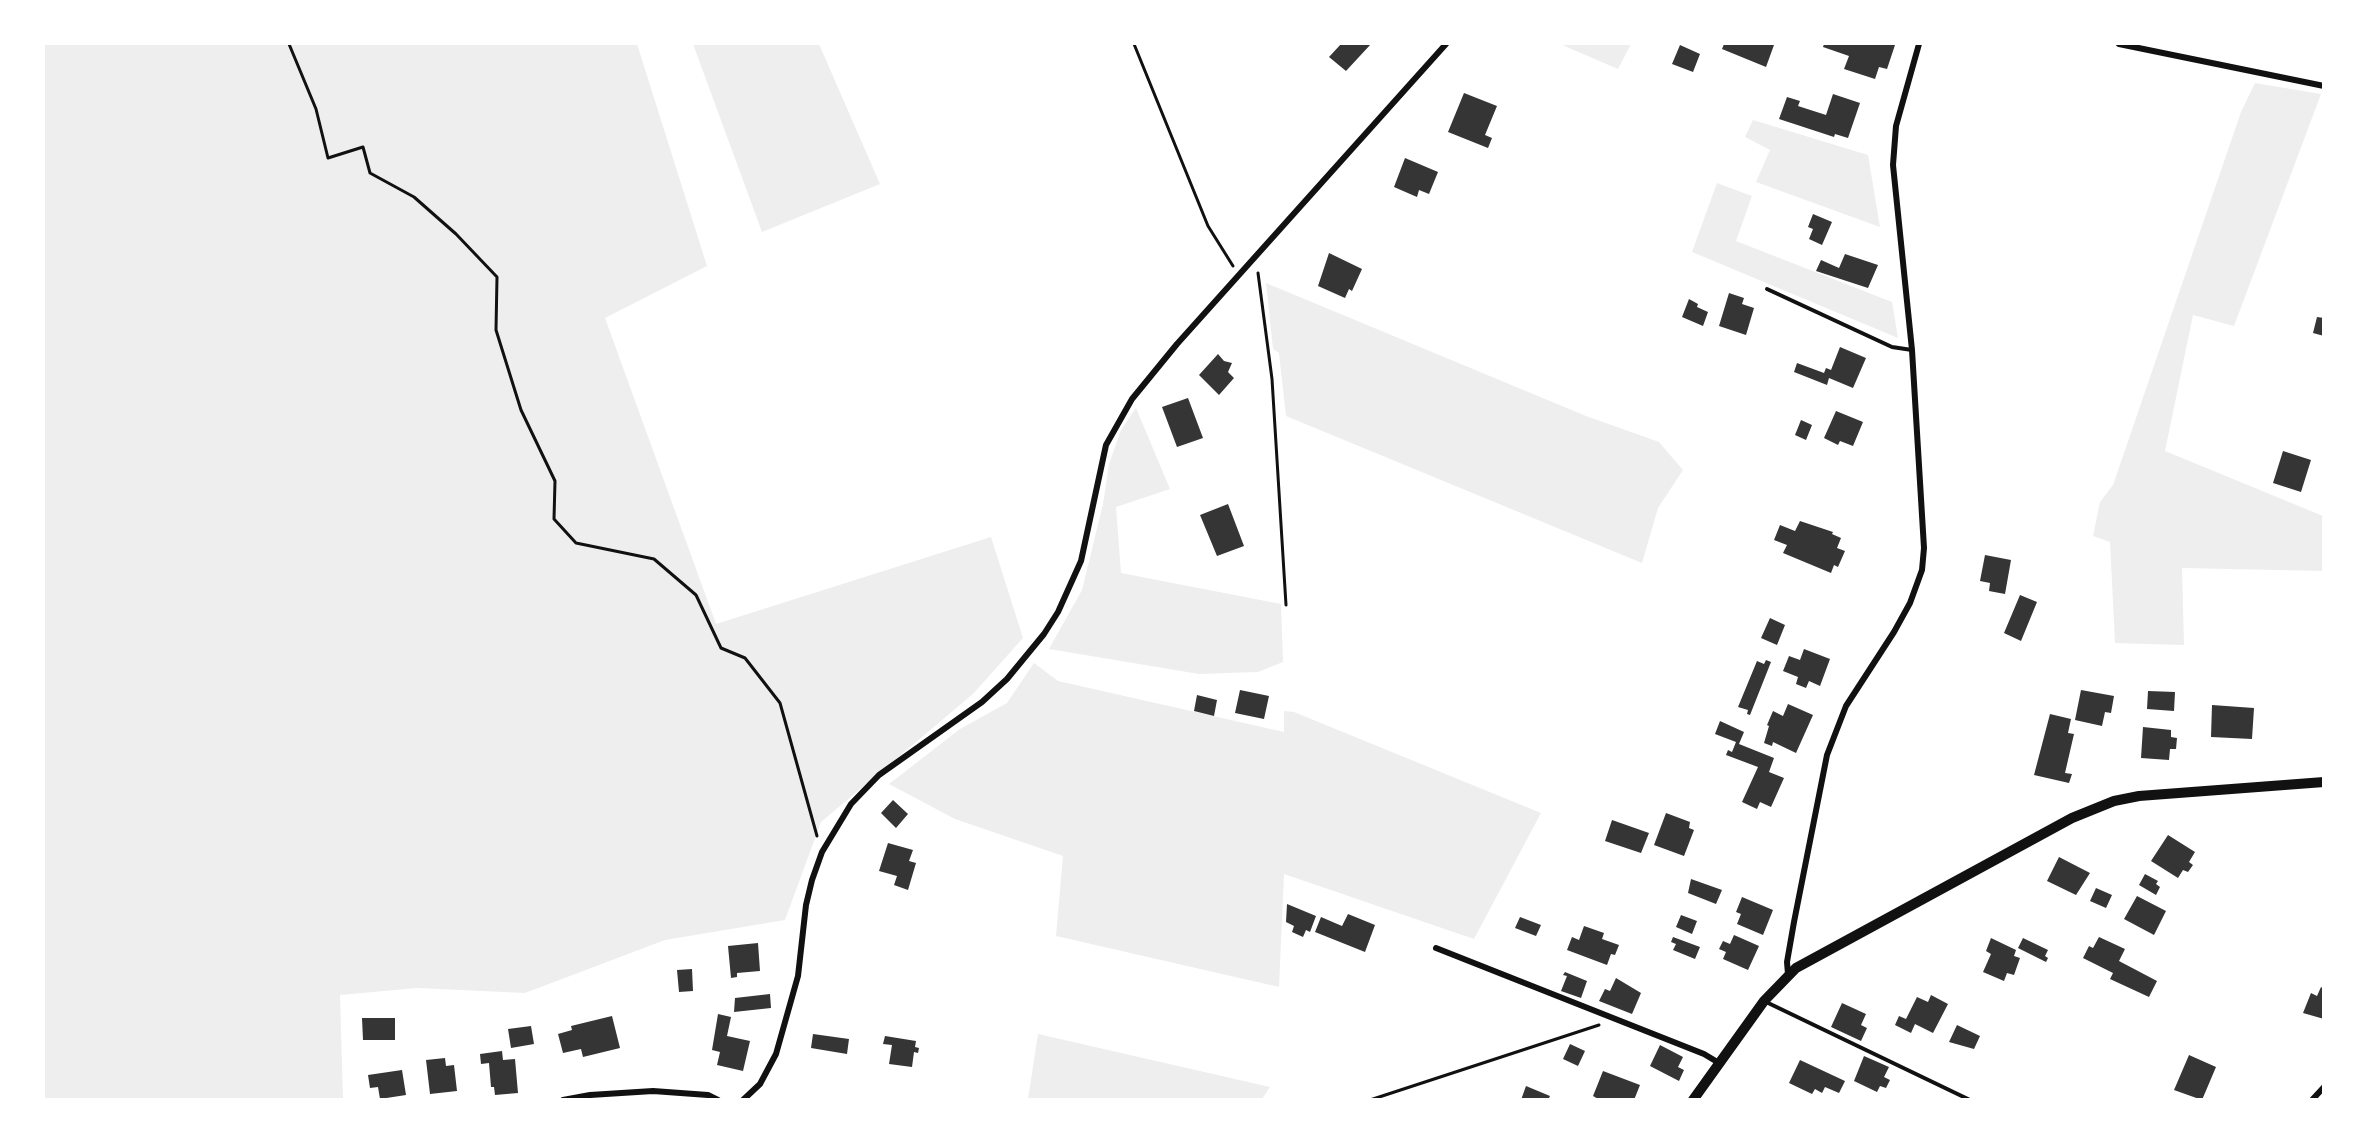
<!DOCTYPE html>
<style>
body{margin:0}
#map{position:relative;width:2367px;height:1143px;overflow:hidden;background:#fff;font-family:Montserrat,sans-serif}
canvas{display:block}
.frame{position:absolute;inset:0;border:45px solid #fff;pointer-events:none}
</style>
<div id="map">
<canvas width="2367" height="1143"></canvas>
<div class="frame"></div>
</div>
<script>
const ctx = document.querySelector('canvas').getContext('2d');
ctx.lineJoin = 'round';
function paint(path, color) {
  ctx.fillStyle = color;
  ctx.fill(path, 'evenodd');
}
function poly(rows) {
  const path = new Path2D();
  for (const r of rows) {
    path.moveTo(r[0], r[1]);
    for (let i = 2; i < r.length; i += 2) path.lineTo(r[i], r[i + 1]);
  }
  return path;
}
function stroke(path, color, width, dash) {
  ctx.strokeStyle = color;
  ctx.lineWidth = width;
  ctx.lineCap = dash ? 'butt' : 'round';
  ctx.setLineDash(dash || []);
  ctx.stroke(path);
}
const green = poly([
 [44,44,637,44,707,266,605,318,716,624,991,537,1023,638,973,694,821,822,785,920,665,940,525,993,417,988,340,995,343,1099,44,1099],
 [693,44,819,44,880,184,762,232],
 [1560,44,1631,44,1618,69],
 [2255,83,2321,94,2234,326,2193,315,2165,451,2323,516,2323,571,2182,568,2184,645,2115,643,2110,542,2093,536,2100,502,2113,485,2241,112],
 [1753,120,1868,155,1880,227,1756,182,1770,150,1745,137],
 [1717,183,1752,196,1736,241,1892,302,1898,338,1692,252],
 [1266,283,1586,416,1659,442,1683,470,1658,508,1642,563,1286,416,1279,353,1273,349],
 [1136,408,1170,489,1116,507,1121,573,1281,604,1283,662,1258,672,1199,674,1049,649,1082,590,1103,504,1109,464,1121,430],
 [1034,663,1058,681,1284,732,1284,711,1294,712,1541,813,1474,939,1284,874,1279,987,1056,936,1063,856,955,819,889,784,960,729,1007,703],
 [1038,1034,1270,1087,1262,1099,1028,1099]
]);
const building = poly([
 [1341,44,1371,44,1346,71,1329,57],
 [1724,44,1770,44,1774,45,1766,67,1722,49],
 [1824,44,1891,44,1895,45,1887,69,1879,67,1875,79,1844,69,1849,56,1823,47],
 [1680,45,1700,54,1693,72,1672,64],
 [1464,93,1497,106,1485,135,1492,138,1488,148,1448,132],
 [1833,94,1860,103,1848,138,1835,134,1834,137,1779,119,1787,97,1800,101,1798,106,1826,115],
 [1405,158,1438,172,1429,194,1419,190,1417,197,1394,187],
 [1813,214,1832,222,1822,245,1809,239,1813,229,1808,227],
 [1329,253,1362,269,1352,291,1349,289,1345,298,1318,286],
 [1845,254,1878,265,1868,288,1816,271,1821,260,1839,268],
 [1729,293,1744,298,1742,304,1754,308,1746,335,1719,326],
 [1689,299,1698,304,1697,307,1708,312,1703,326,1682,317],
 [2317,317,2324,318,2324,336,2313,333],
 [1840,347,1866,358,1853,388,1829,378,1827,385,1794,372,1797,363,1824,373,1826,368,1831,370],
 [1218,354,1224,361,1232,363,1228,372,1234,378,1219,395,1199,375],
 [1188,398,1203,438,1177,447,1162,407],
 [1836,411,1863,422,1853,446,1840,441,1838,445,1824,438],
 [1801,420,1812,425,1806,440,1795,435],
 [2283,451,2311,460,2301,492,2273,483],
 [1228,504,1244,546,1217,556,1200,515],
 [1800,521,1833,532,1832,534,1841,538,1837,548,1845,551,1838,567,1834,565,1831,573,1783,553,1787,545,1774,540,1780,525,1795,531],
 [1985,555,2011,560,2005,594,1989,591,1990,583,1980,581],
 [2020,595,2037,602,2021,641,2004,633],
 [1770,618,1785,625,1777,645,1761,638],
 [1804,649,1830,659,1820,686,1809,681,1806,688,1796,684,1798,677,1783,671,1789,656,1800,660],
 [1766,660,1771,662,1750,715,1747,714,1748,710,1738,707,1757,661,1764,664],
 [1240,690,1269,696,1264,719,1235,713],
 [2081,690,2114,696,2111,713,2105,712,2102,726,2075,720],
 [2148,691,2175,692,2174,711,2147,709],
 [1197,695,1217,700,1214,716,1194,711],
 [1788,704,1813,715,1796,753,1773,742,1772,746,1764,743,1769,726,1767,725,1773,711,1783,716],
 [2212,705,2254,708,2252,739,2211,737],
 [2050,714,2071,719,2068,733,2074,734,2065,773,2072,774,2069,783,2034,775],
 [1720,721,1744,732,1739,744,1774,758,1769,772,1784,778,1771,807,1760,802,1757,809,1742,802,1758,767,1726,755,1728,750,1732,752,1736,742,1715,734],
 [2143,727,2171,730,2171,737,2177,738,2176,749,2170,749,2169,760,2141,758],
 [893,800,908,814,896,828,881,813],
 [1666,813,1690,822,1689,828,1694,830,1684,856,1654,845],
 [1612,820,1649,833,1641,853,1605,841],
 [2168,835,2195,852,2189,862,2193,865,2188,872,2183,870,2178,878,2151,861],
 [888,843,913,850,909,861,916,863,908,890,894,885,897,876,879,871],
 [2059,857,2090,873,2076,895,2047,881],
 [2145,874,2158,881,2156,884,2160,887,2156,895,2139,885],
 [1691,879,1722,890,1716,904,1688,893],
 [2096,888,2112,895,2106,908,2090,901],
 [2137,896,2166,911,2154,935,2124,919],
 [1742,897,1773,910,1763,935,1737,924,1741,914,1736,912],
 [1287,904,1316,916,1310,932,1306,930,1303,937,1292,932,1294,926,1286,922],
 [1348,914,1375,925,1365,952,1315,932,1321,917,1342,926],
 [1681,915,1697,921,1692,934,1676,927],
 [1520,917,1541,925,1536,936,1515,928],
 [1584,926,1604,933,1602,939,1619,945,1615,955,1611,954,1607,965,1567,950,1572,937,1579,940],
 [1734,935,1759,946,1748,970,1723,959,1726,952,1719,949,1723,941,1730,944],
 [1673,937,1700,947,1695,959,1673,950,1676,944,1671,942],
 [2099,937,2125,949,2119,961,2157,981,2149,997,2110,979,2113,973,2083,958,2089,946,2093,948],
 [1991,938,2016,950,2014,956,2020,958,2014,975,2007,973,2004,981,1983,972,1991,954,1986,951],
 [2023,938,2048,950,2045,956,2048,958,2046,962,2018,948],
 [758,943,760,971,737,973,737,977,731,978,728,946],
 [692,969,693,991,679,992,677,970],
 [1565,972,1587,981,1581,998,1561,991,1567,976,1563,975],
 [1616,978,1641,993,1632,1014,1599,1001,1605,989,1610,991],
 [2321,987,2324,989,2324,1019,2303,1013,2311,993,2317,996],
 [770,994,771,1008,734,1012,735,998],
 [1931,995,1948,1004,1933,1033,1915,1024,1911,1033,1895,1025,1899,1016,1906,1019,1917,997,1928,1002],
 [1842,1003,1866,1014,1861,1025,1867,1028,1861,1041,1831,1027],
 [718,1014,731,1017,727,1036,750,1041,743,1071,717,1065,720,1052,712,1050],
 [612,1016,620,1048,583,1057,581,1049,563,1053,558,1034,572,1030,571,1026],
 [362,1018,395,1018,395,1040,363,1040],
 [1957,1025,1980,1036,1974,1049,1949,1042],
 [531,1026,534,1044,511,1048,508,1029],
 [813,1034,849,1039,847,1054,811,1048],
 [885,1036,916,1041,915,1047,919,1048,918,1053,914,1052,912,1067,889,1064,892,1045,883,1044],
 [1570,1044,1585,1051,1578,1066,1563,1059],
 [1660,1045,1683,1057,1678,1067,1684,1070,1679,1081,1650,1066],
 [502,1051,503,1060,515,1059,518,1093,495,1095,494,1087,491,1087,489,1063,481,1064,480,1054],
 [2189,1055,2216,1067,2202,1100,2174,1090],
 [1864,1056,1889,1067,1884,1077,1890,1080,1886,1088,1880,1086,1877,1092,1854,1081],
 [445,1058,446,1066,454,1065,457,1091,430,1094,426,1060],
 [1800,1060,1845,1081,1839,1093,1825,1087,1822,1093,1815,1089,1812,1094,1789,1083],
 [402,1070,406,1095,380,1099,378,1087,370,1088,368,1075],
 [1603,1071,1640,1085,1634,1100,1600,1100,1593,1096],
 [1526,1086,1550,1096,1548,1100,1521,1100]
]);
const path = poly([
 [289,44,316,109,328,158,363,147,370,173,414,197,456,234,497,277,496,330,521,410,555,481,554,519,576,543,654,559,696,595,721,648,745,658,780,703,817,836],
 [1134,44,1208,226,1233,266],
 [1258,273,1272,379,1286,605],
 [1370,1100,1599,1025]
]);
const service = poly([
 [1767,289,1892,347,1912,350],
 [1764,1001,1970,1100]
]);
const minor = poly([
 [2119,44,2324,86],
 [1436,948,1704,1054,1719,1063],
 [1788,974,1787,962,1794,922,1827,755,1846,706,1894,632,1910,603,1922,570,1924,548,1912,350,1893,165,1896,126,1919,44],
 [563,1100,590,1095,653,1091,708,1095,718,1100],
 [743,1100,760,1084,776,1054,798,976,806,905,812,880,822,852,851,804,879,775,982,702,1007,679,1044,634,1058,612,1081,561,1106,445,1132,399,1177,344,1446,44],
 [2312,1100,2324,1087]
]);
const tertiary = poly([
 [1693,1100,1764,1001,1796,968,2072,818,2114,801,2139,796,2324,782]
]);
paint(green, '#eee');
paint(building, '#353535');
stroke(path, '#111', 3);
stroke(service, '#111', 4);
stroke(minor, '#111', 6);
stroke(tertiary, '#111', 10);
</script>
